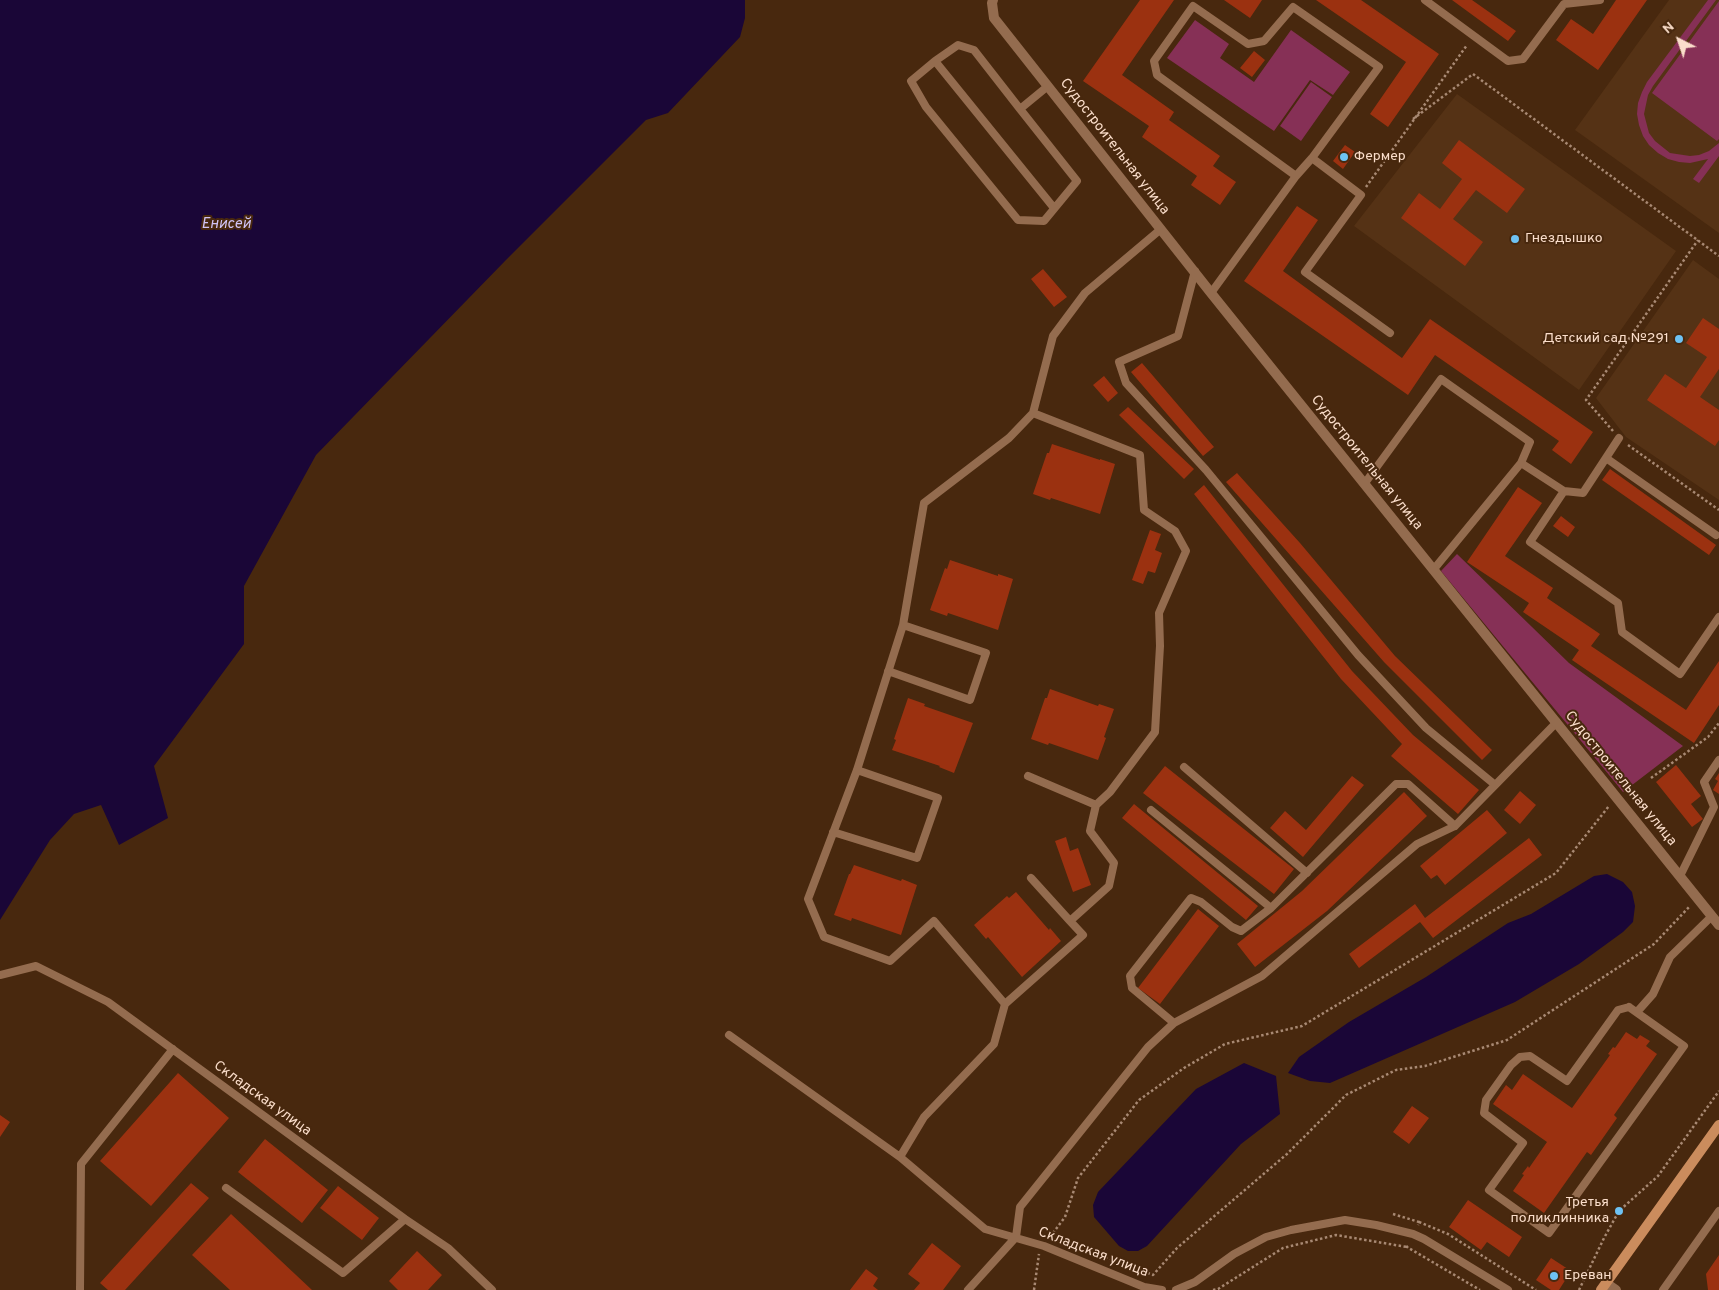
<!DOCTYPE html>
<meta charset="utf-8">
<style>
body{margin:0}
#map{position:relative;width:1719px;height:1290px;overflow:hidden;background:#48280e;font-family:Overpass,sans-serif}
canvas{display:block}
.north{position:absolute;left:1654px;top:15px;width:50px;height:50px;-webkit-text-stroke:4px #48280e;paint-order:stroke;rotate:319deg;font-size:14px;font-weight:700;line-height:20px;text-align:center;color:#fbdecb}
.north::after{content:'';display:block;margin:auto;width:18px;height:22px;background:#fbdecb;clip-path:polygon(50% 0,100% 100%,50% 72%,0 100%)}
</style>
<div id="map">
<canvas width="1719" height="1290"></canvas>
<div class="north">N</div>
</div>
<script>
const ctx = document.querySelector('canvas').getContext('2d');
ctx.lineJoin = 'round';
function paint(path, color) {
  ctx.fillStyle = color;
  ctx.fill(path, 'evenodd');
}
function poly(rows) {
  const path = new Path2D();
  for (const r of rows) {
    path.moveTo(r[0], r[1]);
    for (let i = 2; i < r.length; i += 2) path.lineTo(r[i], r[i + 1]);
  }
  return path;
}
function stroke(path, color, width, dash) {
  ctx.strokeStyle = color;
  ctx.lineWidth = width;
  ctx.lineCap = dash ? 'butt' : 'round';
  ctx.setLineDash(dash || []);
  ctx.stroke(path);
}
function drawText(font, color, halo, rows, align = 'center') {
  ctx.font = font + ' Overpass,sans-serif';
  ctx.lineWidth = 4;
  ctx.setLineDash([]);
  ctx.textBaseline = 'middle';
  ctx.strokeStyle = halo;
  ctx.fillStyle = color;
  for (const [text, x, y, turn = 0] of rows) {
    ctx.save();
    ctx.translate(x, y);
    ctx.rotate((+turn || 0) * Math.PI / 180);
    ctx.textAlign = isNaN(turn) ? turn : align;
    if (halo) ctx.strokeText(text, 0, 0);
    ctx.fillText(text, 0, 0);
    ctx.restore();
  }
}
const built = poly([
 [1669,0,1719,0,1719,233,1575,130],
 [1457,94,1676,251,1579,390,1354,226],
 [1693,260,1719,279,1719,500,1626,437,1596,398]
]);
const green = poly([
 [1708,0,1716,0,1653,86,1648,95,1644,114,1649,133,1655,141,1670,153,1690,156,1699,155,1709,151,1719,143,1719,156,1699,183,1693,179,1708,159,1690,163,1679,162,1668,159,1658,153,1649,145,1643,136,1639,125,1637,114,1638,103,1642,92,1647,82],
 [1719,1,1719,139,1717,141,1652,93],
 [1195,20,1229,44,1220,58,1254,82,1291,30,1350,72,1333,95,1310,80,1274,131,1167,58],
 [1311,82,1332,97,1301,141,1280,126],
 [1457,554,1569,663,1683,746,1623,792,1441,571]
]);
const water = poly([
 [0,0,745,0,745,18,740,37,668,113,646,120,505,261,316,455,244,586,244,644,154,766,168,818,119,845,101,805,74,814,50,840,0,920],
 [1607,874,1623,882,1632,892,1635,906,1633,922,1623,932,1579,964,1515,1002,1330,1083,1310,1081,1288,1073,1299,1057,1349,1022,1426,977,1508,923,1531,914,1594,876],
 [1244,1063,1276,1076,1280,1114,1241,1144,1147,1246,1138,1251,1128,1251,1119,1246,1094,1217,1093,1205,1098,1192,1196,1089]
]);
const building = poly([
 [1140,0,1174,0,1122,75,1174,112,1169,120,1220,156,1213,166,1236,182,1220,205,1191,185,1197,176,1142,137,1149,126,1083,81],
 [1224,0,1262,0,1250,18],
 [1316,0,1361,0,1439,54,1388,127,1370,114,1406,62],
 [1452,0,1472,0,1516,31,1508,41],
 [1616,0,1647,0,1598,70,1556,40,1571,19,1593,34],
 [1254,51,1265,60,1252,77,1240,68],
 [1459,140,1525,189,1507,213,1476,190,1453,219,1483,242,1465,266,1401,218,1419,193,1440,209,1462,179,1442,163],
 [1345,145,1355,152,1343,169,1333,161],
 [1297,206,1318,220,1283,271,1402,358,1430,319,1593,432,1571,464,1552,450,1559,441,1435,355,1408,395,1244,281],
 [1043,269,1067,297,1054,307,1031,279],
 [1703,318,1719,329,1719,369,1700,397,1719,410,1719,440,1715,446,1647,400,1665,374,1686,388,1707,357,1686,343],
 [1142,363,1214,447,1203,456,1131,372],
 [1104,376,1118,393,1108,402,1093,385],
 [1128,407,1194,469,1184,479,1119,415],
 [1052,444,1100,460,1100,459,1115,464,1100,514,1051,498,1050,500,1033,494,1047,453,1049,453],
 [1610,469,1716,545,1709,555,1602,480],
 [1237,473,1300,543,1395,656,1492,750,1482,760,1384,662,1226,482],
 [1204,485,1352,671,1413,735,1479,790,1458,814,1391,756,1402,744,1341,679,1194,494],
 [1518,487,1542,503,1505,556,1553,588,1547,598,1600,634,1591,646,1686,710,1719,661,1719,705,1694,743,1572,660,1579,650,1523,612,1529,603,1467,562],
 [1561,516,1575,527,1568,537,1553,526],
 [1150,530,1161,534,1155,550,1162,553,1155,573,1148,571,1143,584,1132,580],
 [950,560,998,576,998,574,1013,579,998,630,948,613,947,616,930,610,945,568,947,569],
 [1050,689,1098,706,1099,704,1114,709,1104,737,1106,738,1098,760,1049,743,1048,745,1031,739,1045,698,1047,698],
 [908,698,925,704,924,706,973,723,954,773,939,767,940,766,892,750,896,740,894,739],
 [1676,765,1701,796,1691,804,1703,819,1692,827,1656,782],
 [1165,766,1294,869,1274,894,1143,793],
 [1719,773,1719,794,1713,790,1718,781,1715,779],
 [1352,776,1364,785,1303,857,1270,828,1285,811,1306,830],
 [1520,791,1536,805,1520,824,1504,810],
 [1404,792,1427,816,1327,911,1255,967,1237,944,1302,891],
 [1134,804,1258,906,1246,920,1122,818],
 [1487,810,1507,833,1445,885,1437,875,1431,879,1420,866],
 [1066,837,1070,851,1078,848,1091,885,1073,892,1055,841],
 [1529,838,1542,855,1433,938,1420,922,1359,968,1349,954,1415,904,1425,918],
 [854,865,901,881,902,879,917,885,901,935,852,918,851,921,834,915,849,874,850,874],
 [1016,892,1049,930,1050,928,1061,941,1022,977,988,937,986,939,974,925,1007,896,1009,898],
 [1198,909,1219,926,1160,1004,1138,988],
 [1626,1032,1637,1039,1640,1035,1650,1041,1646,1046,1657,1054,1614,1115,1617,1118,1591,1155,1587,1152,1544,1213,1513,1191,1524,1175,1522,1174,1528,1166,1529,1168,1547,1142,1493,1104,1506,1085,1512,1090,1523,1074,1572,1108,1610,1055,1608,1054,1613,1047,1615,1048],
 [178,1073,229,1118,151,1206,100,1161],
 [1412,1106,1429,1118,1409,1144,1393,1132],
 [0,1115,10,1122,0,1137],
 [265,1139,328,1190,302,1223,238,1172],
 [191,1183,209,1198,125,1290,108,1290,100,1283],
 [338,1186,379,1218,362,1240,320,1208],
 [1468,1200,1522,1237,1509,1257,1487,1242,1481,1250,1449,1227],
 [231,1214,312,1290,230,1290,192,1255],
 [932,1243,961,1266,943,1290,914,1290,920,1283,908,1274],
 [417,1251,442,1275,428,1290,398,1290,389,1281],
 [1719,1255,1719,1290,1708,1290,1706,1274],
 [1551,1258,1571,1271,1559,1290,1551,1290,1536,1280],
 [866,1269,878,1278,873,1286,878,1290,850,1290]
]);
const path = poly([
 [1413,119,1473,74,1719,256],
 [1366,187,1467,45],
 [1613,431,1586,400,1698,240],
 [1628,445,1719,510],
 [1651,778,1708,737,1719,723],
 [1393,1214,1419,1222,1418,1225],
 [1419,1222,1448,1234,1536,1290],
 [1050,1237,1065,1217,1078,1178,1139,1100,1184,1068,1225,1044,1302,1026,1556,873,1609,806],
 [1408,1246,1407,1247,1480,1290],
 [1082,1248,1153,1275,1177,1248,1287,1154,1346,1095,1396,1070,1425,1066,1507,1040,1654,944,1690,906],
 [1034,1290,1039,1254],
 [1213,1290,1218,1289,1283,1248,1336,1235,1407,1247],
 [1579,1290,1604,1238,1619,1211,1658,1176,1719,1091]
]);
const service = poly([
 [1425,0,1508,61,1523,59,1564,4,1600,0],
 [935,61,1054,208],
 [1020,109,1077,181,1044,221,1018,220,926,107,911,81,935,61,958,45,974,50,1020,109,1048,86],
 [1195,271,1178,336,1119,362,1126,383,1206,470,1358,655,1426,728,1494,784],
 [1211,293,1296,176,1312,158,1379,67,1293,7,1264,41,1248,44,1193,6,1154,61,1157,75,1296,176,1312,158,1361,195,1305,272,1390,333],
 [1033,413,1053,336,1085,293,1161,229],
 [1606,458,1716,535],
 [1521,463,1564,491,1530,542,1618,603,1622,632,1680,674,1719,617],
 [1365,483,1441,379,1530,442,1521,463,1434,569],
 [1564,491,1583,493,1619,438],
 [888,671,970,700,986,653,903,625],
 [1184,767,1307,873],
 [1028,776,1096,805],
 [1151,810,1271,908,1396,784,1408,784,1455,826],
 [833,832,917,858,938,798,857,770],
 [1680,876,1714,807,1704,782,1719,760],
 [1031,878,1070,921],
 [0,975,36,966,108,1002,405,1219,448,1248,492,1290],
 [1629,1007,1684,1046,1549,1233,1489,1190,1523,1143,1484,1113,1486,1100,1511,1065,1520,1057,1530,1056,1567,1081,1618,1010,1629,1007],
 [1637,1012,1653,994,1670,957,1712,916],
 [1174,1023,1132,988,1130,976,1191,898,1201,902,1232,927,1241,931,1271,908],
 [729,1035,900,1157,985,1229,1044,1246,1144,1287,1162,1290],
 [900,1157,924,1117,994,1044,1005,1004,1083,935,1070,921,1109,886,1114,863,1090,831,1096,805,1110,792,1155,732,1160,646,1159,613,1186,551,1175,531,1144,510,1140,455,1033,413,1009,438,924,503,903,625,857,770,808,899,824,937,890,961,934,921,1005,1004],
 [226,1188,343,1273,405,1219],
 [80,1290,81,1164,173,1049],
 [968,1290,1016,1237,1020,1207,1148,1047,1174,1023,1262,976,1417,844,1455,826,1557,722],
 [1176,1290,1195,1282,1234,1254,1266,1237,1291,1230,1345,1220,1376,1225,1413,1234,1424,1239,1508,1290],
 [1663,1290,1719,1211]
]);
const minor = poly([
 [993,0,992,3,994,18,1211,293,1719,925],
 [1606,1283,1616,1290]
]);
const secondary = poly([
 [1601,1290,1719,1125]
]);
const markers = [
 [1344,157,5,"#6ec2f3"],
 [1515,239,5,"#6ec2f3"],
 [1679,339,5,"#6ec2f3"],
 [1619,1211,5,"#6ec2f3"],
 [1554,1276,5,"#6ec2f3"]
];
const streetNames = [
 ["Судостроительная улица",1114,147,52],
 ["Судостроительная улица",1366,463,51],
 ["Судостроительная улица",1620,779,51],
 ["Складская улица",262,1099,36],
 ["Складская улица",1093,1253,21]
];
const poiNames = [
 ["Фермер",1354,157],
 ["Гнездышко",1525,239],
 ["Детский сад №291",1669,339,"right"],
 ["Третья",1609,1203,"right"],
 ["поликлинника",1609,1219,"right"],
 ["Ереван",1564,1276]
];
const waterNames = [
 ["Енисей",226,225]
];
paint(built, '#553215');
paint(green, '#863056');
paint(water, '#1a0637');
paint(building, '#9b3110');
stroke(path, '#a88973', 2.5, [2.5, 2.5]);
stroke(service, '#946c4f', 8);
stroke(minor, '#946c4f', 10);
stroke(secondary, '#cb8c5d', 10);
for (const [x, y, r, color] of markers) {
  const dot = new Path2D();
  dot.arc(x, y, r, 0, 2 * Math.PI);
  ctx.fillStyle = color;
  ctx.fill(dot);
  stroke(dot, '#48280e', 2);
}
drawText('14px', '#fbdecb', '#48280e', streetNames);
drawText('14px', '#fbdecb', '#48280e', poiNames, 'left');
drawText('italic 15px', '#d0c3f6', '#48280e', waterNames);
</script>
